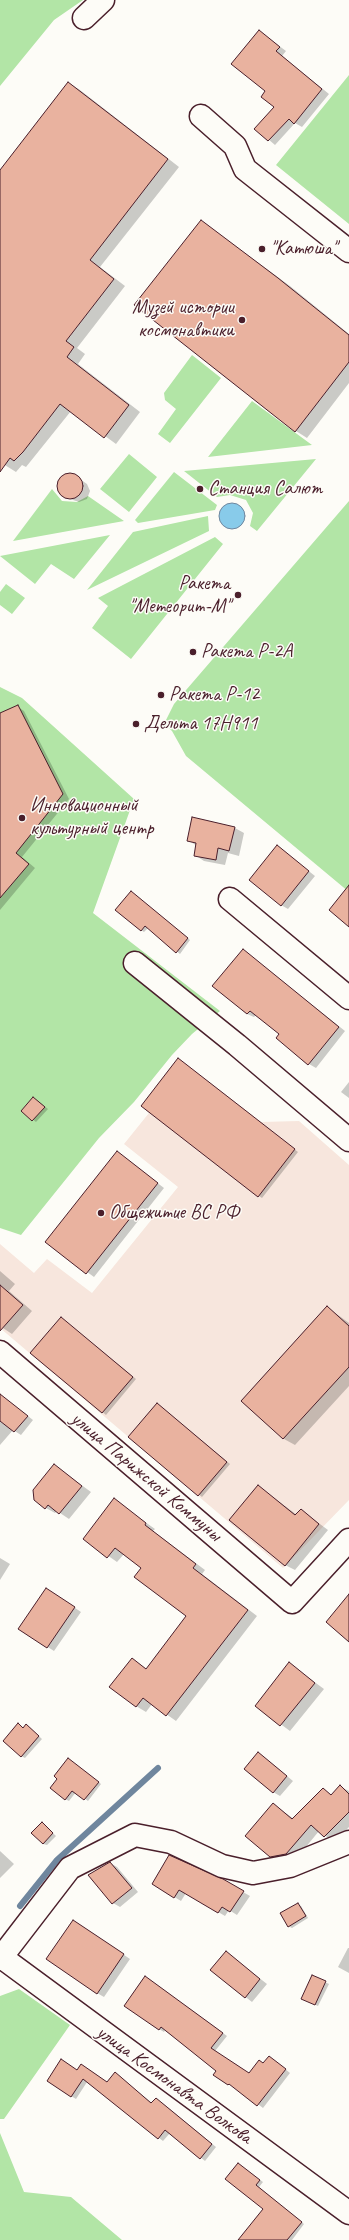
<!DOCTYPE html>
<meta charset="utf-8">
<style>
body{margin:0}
canvas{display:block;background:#fdfcf7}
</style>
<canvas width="349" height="2240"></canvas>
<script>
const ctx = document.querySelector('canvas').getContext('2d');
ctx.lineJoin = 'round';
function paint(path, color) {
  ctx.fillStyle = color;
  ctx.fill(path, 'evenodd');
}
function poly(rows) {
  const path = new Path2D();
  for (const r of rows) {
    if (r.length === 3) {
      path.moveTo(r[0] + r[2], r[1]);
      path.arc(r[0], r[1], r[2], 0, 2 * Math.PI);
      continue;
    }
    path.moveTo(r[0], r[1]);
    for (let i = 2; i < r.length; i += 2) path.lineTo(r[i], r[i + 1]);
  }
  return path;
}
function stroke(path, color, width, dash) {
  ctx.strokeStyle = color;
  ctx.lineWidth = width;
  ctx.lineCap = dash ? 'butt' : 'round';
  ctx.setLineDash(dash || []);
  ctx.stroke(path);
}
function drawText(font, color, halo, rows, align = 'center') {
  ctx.font = font + ' Caveat,sans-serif';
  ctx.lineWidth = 3;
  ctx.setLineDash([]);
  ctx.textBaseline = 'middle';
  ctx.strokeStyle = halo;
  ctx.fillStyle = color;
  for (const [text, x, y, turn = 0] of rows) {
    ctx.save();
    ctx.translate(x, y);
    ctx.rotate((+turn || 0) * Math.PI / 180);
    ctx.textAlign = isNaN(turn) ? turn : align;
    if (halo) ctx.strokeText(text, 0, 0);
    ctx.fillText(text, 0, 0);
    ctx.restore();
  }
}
const built = poly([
 [178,1058,261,1122,299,1121,349,1165,349,1500,283,1568,0,1328,0,1244,34,1273,47,1259,92,1293,178,1187,124,1144,149,1113,141,1106]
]);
const green = poly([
 [0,0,83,0,54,20,0,86],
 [349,75,349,224,276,165],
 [192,355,221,378,170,443,158,434,176,409,165,400,164,393],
 [252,401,312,445,208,457],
 [129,454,157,477,129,512,100,489],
 [316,459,257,531,250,526,253,513,246,500,230,495,217,497,184,471],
 [174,472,217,505,215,510,138,523,135,520],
 [52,489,62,501,77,502,88,496,124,521,13,541],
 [349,501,349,892,186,756,172,731,164,724,174,704],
 [208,516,209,531,87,590,133,532],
 [110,535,74,579,51,564,35,584,0,556],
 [215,537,223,544,131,659,92,628,108,606,98,598],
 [6,584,25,598,12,614,0,605,0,592],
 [0,687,22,698,134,799,93,913,220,1011,192,1034,172,1055,134,1102,99,1138,21,1235,0,1228],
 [19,1989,70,2025,4,2119,0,2119,0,1996],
 [0,2133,24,2192,71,2197,122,2240,0,2240]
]);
const water = poly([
 [232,516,13]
]);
const shadow = poly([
 [259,31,286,51,282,56,329,94,302,127,295,123,275,145,255,128,275,107],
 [69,83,80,90,179,167,100,267,125,286,77,348,85,354,78,364,140,412,116,444,71,411,26,467,22,465,16,472,0,462,0,172],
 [201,221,290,286,349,334,349,383,307,438,296,431],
 [74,475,87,484,90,491,87,499,79,502,64,497,59,487,64,477],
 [18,707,24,711,69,799,22,857,35,868,0,910,0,714],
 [235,828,244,833,239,856,228,853,225,865,204,861,195,855,197,846,188,840],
 [277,846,315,876,288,909,281,905],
 [131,892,190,940,180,954,148,928,144,932,141,930],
 [243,950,345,1031,316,1068,309,1064,280,1034,256,1015,254,1017,247,1014],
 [181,1062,298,1152,262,1198,259,1196],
 [349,1082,349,1098,341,1092],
 [34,1098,48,1109,36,1122,22,1111],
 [117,1152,164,1188,94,1277,46,1242],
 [0,1271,15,1284,9,1291,32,1311,12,1334,0,1326],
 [327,1307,349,1323,349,1386,295,1445,284,1439,242,1401],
 [64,1320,136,1379,106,1415,32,1353],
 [0,1394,33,1420,21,1435,13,1430,0,1445],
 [160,1406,230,1464,202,1497,129,1437],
 [54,1465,91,1492,69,1519,57,1511,55,1513,46,1508],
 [258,1486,297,1515,301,1510,328,1530,295,1570,285,1565],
 [114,1500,155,1529,153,1531,205,1570,202,1574,257,1616,176,1721,152,1704,146,1712,136,1706,132,1659,147,1669,188,1616,142,1568,124,1554,117,1562,84,1539],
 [0,1558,10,1564,0,1580],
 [53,1593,81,1612,54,1651,20,1629],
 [290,1664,324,1689,290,1731,256,1706],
 [18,1725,24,1728,29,1727,42,1739,25,1758,21,1756],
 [259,1753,293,1781,280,1796,273,1792],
 [68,1759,101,1784,88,1801,76,1792,69,1801,65,1799,59,1779],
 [341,1787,349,1791,349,1827,334,1842,319,1831,296,1859,280,1862,271,1856,273,1804,294,1819,323,1789,332,1795],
 [42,1823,56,1836,47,1845,43,1844],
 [0,1851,14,1864,0,1878],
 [110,1863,117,1867,138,1892,120,1907,113,1903,89,1875],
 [222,1880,250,1896,237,1915,229,1910,225,1916,186,1893,181,1901,153,1884],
 [298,1904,301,1906,308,1918,292,1928,288,1926],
 [80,1925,130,1959,104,1997,97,1993],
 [348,1948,349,1948,349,1973,338,1967],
 [226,1952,267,1984,252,2002,211,1970],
 [312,1976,329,1984,318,2006,305,2000],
 [150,1980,227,2036,215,2051,249,2074,274,2060,290,2073,263,2108,234,2086,214,2075,217,2070,165,2030,164,2032,159,2029],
 [77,2071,108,2083,116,2074,152,2103,161,2102,216,2147,205,2161,170,2133,163,2141,87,2082,76,2099,71,2096],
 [238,2164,263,2182,259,2187,304,2224,292,2240,248,2240,264,2209]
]);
const stream = poly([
 [20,1906,57,1860,158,1768]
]);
const building = poly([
 [259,30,280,47,276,51,322,89,294,124,289,119,268,141,254,129,274,107,261,97,265,91,231,64,259,30],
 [68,82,168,159,90,260,114,279,66,341,74,347,67,357,129,405,104,438,60,404,23,452,14,461,10,458,0,472,0,170,68,82],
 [201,220,278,278,349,335,349,362,295,432,134,305,201,220],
 [70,486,13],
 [18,705,63,794,16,853,29,864,0,898,0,713,18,705],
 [192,817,235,827,229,851,218,848,216,860,194,856,196,843,187,841,192,817],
 [277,845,309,871,281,906,249,880,277,845],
 [349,885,349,927,329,910,349,885],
 [131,891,188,938,176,953,145,926,141,931,115,910,131,891],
 [243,949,339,1027,308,1065,276,1038,279,1034,250,1011,247,1014,212,986,243,949],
 [178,1058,295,1149,258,1197,141,1106,178,1058],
 [33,1097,45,1107,32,1121,21,1111,33,1097],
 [117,1151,158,1183,86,1274,45,1242,117,1151],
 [0,1285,23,1305,0,1331,0,1285],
 [327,1306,349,1326,349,1367,283,1439,241,1401,327,1306],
 [61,1317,133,1377,102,1413,30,1353,61,1317],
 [0,1394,28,1416,14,1432,0,1421,0,1394],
 [157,1403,227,1462,198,1496,128,1437,157,1403],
 [54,1464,82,1486,59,1514,48,1505,45,1509,34,1500,33,1490,54,1464],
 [258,1485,295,1515,301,1509,319,1524,285,1566,229,1520,258,1485],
 [114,1498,146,1523,145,1525,196,1564,193,1568,248,1610,166,1716,143,1698,136,1707,109,1687,132,1658,146,1669,186,1616,134,1577,141,1568,115,1548,107,1558,83,1539,114,1498],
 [46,1588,75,1607,47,1648,18,1629,46,1588],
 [349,1594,349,1642,326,1622,349,1594],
 [289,1662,315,1683,280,1726,255,1706,289,1662],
 [18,1723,23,1728,26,1724,39,1736,21,1757,3,1741,18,1723],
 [258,1752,287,1776,273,1793,244,1769,258,1752],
 [68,1758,99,1782,84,1800,72,1791,65,1800,50,1788,57,1779,54,1776,68,1758],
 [340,1785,349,1794,349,1812,324,1837,311,1825,286,1854,270,1857,245,1836,273,1803,292,1819,323,1788,331,1795,340,1785],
 [42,1822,53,1833,43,1844,31,1833,42,1822],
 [169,1855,223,1879,244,1891,230,1912,222,1907,218,1913,179,1890,174,1898,152,1884,169,1855],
 [110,1862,132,1888,112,1904,88,1875,110,1862],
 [298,1903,306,1916,288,1927,280,1913,298,1903],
 [73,1920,124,1954,97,1994,46,1959,73,1920],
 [226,1951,260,1979,245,1998,210,1970,226,1951],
 [312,1975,326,1981,315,2005,301,1999,312,1975],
 [145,1976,223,2033,211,2048,249,2073,259,2060,263,2063,269,2056,286,2069,257,2106,229,2084,228,2085,213,2075,216,2071,161,2027,159,2030,124,2006,145,1976],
 [61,2059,77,2070,81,2064,107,2082,115,2072,151,2103,156,2098,212,2144,200,2159,165,2130,158,2139,83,2079,71,2097,47,2081,61,2059],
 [238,2163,260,2180,256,2185,302,2222,287,2240,238,2240,263,2209,225,2179,238,2163]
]);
const minor = poly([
 [84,18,103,0],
 [201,116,235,146,245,169,349,251],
 [230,899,349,998],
 [135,963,237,1045,349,1140],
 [0,1352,292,1602,349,1540],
 [0,1956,349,2213],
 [0,1959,70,1868,135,1835,171,1842,222,1866,253,1873,290,1866,349,1842]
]);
const markers = [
 [262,249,4,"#4a1f2b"],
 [242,320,4,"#4a1f2b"],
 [200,489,4,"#4a1f2b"],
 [238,595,4,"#4a1f2b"],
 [193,652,4,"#4a1f2b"],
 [161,695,4,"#4a1f2b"],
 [136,724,4,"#4a1f2b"],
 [22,818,4,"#4a1f2b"],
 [101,1213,4,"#4a1f2b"]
];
const poiNames = [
 ["\"Катюша\"",270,249],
 ["Музей истории",234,308,"right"],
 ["космонавтики",234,331,"right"],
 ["Станция Салют",208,489],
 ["Ракета",230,584,"right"],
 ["\"Метеорит-М\"",230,607,"right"],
 ["Ракета Р-2А",201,652],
 ["Ракета Р-12",169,695],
 ["Дельта 17Н911",144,724],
 ["Инновационный",30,806],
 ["культурный центр",30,829],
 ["Общежитие ВС РФ",109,1213]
];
const streetNames = [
 ["улица Парижской Коммуны",146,1477,40],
 ["улица Космонавта Волкова",174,2085,36]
];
paint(built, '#f7e6dd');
paint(green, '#b2e5a6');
paint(water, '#88cbea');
stroke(water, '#6f869e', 1);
paint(shadow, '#0003');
stroke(stream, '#6f869e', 6);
paint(building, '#e9b29f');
stroke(building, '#4a1f2b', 1);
stroke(minor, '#4a1f2b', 25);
stroke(minor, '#fdfcf7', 22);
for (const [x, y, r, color] of markers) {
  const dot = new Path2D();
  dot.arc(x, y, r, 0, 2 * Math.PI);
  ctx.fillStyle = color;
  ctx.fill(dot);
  stroke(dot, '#fdfcf7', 1.5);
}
drawText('20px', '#4a1f2b', '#fdfcf7', poiNames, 'left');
drawText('20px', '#4a1f2b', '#fdfcf7', streetNames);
</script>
